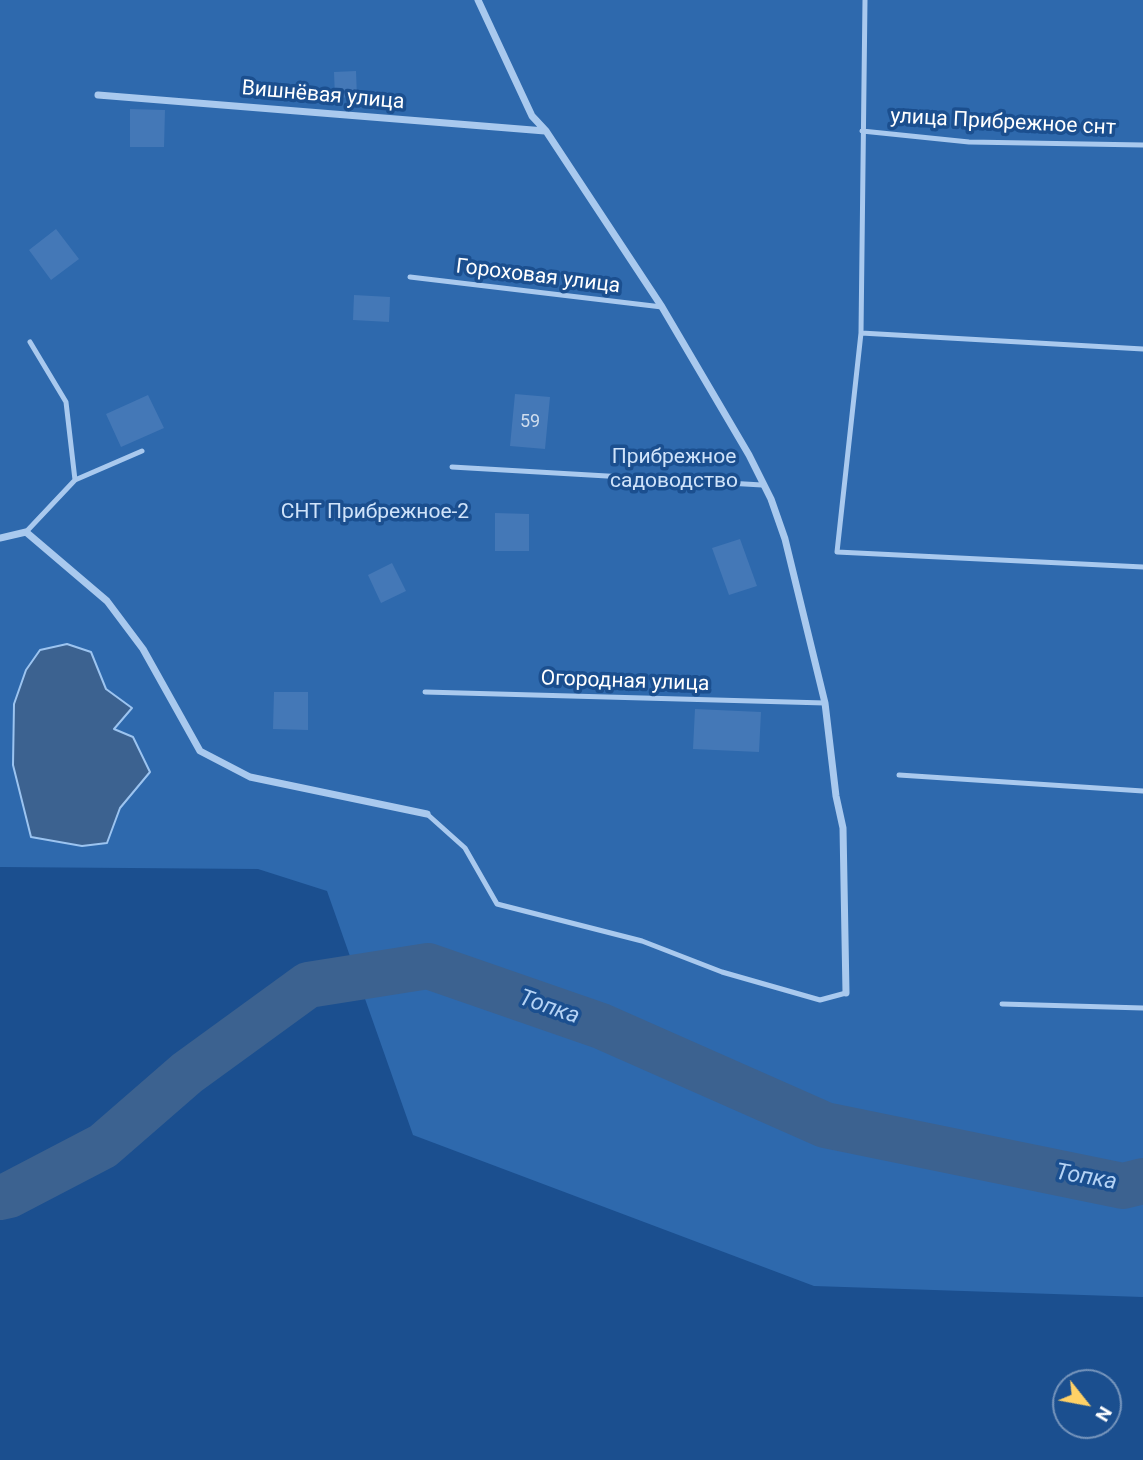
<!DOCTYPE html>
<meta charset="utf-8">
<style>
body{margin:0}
#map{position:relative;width:1143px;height:1460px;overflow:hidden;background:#1b4f8f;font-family:Roboto,sans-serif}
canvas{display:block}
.north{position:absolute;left:1052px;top:1369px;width:70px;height:70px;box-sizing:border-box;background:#1b4f8f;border:2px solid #7695bc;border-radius:50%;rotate:121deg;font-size:19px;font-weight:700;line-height:28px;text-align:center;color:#fff}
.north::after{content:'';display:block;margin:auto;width:24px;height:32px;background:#ffd166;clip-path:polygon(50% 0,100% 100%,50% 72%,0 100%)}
</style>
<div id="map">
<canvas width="1143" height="1460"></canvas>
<div class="north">N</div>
</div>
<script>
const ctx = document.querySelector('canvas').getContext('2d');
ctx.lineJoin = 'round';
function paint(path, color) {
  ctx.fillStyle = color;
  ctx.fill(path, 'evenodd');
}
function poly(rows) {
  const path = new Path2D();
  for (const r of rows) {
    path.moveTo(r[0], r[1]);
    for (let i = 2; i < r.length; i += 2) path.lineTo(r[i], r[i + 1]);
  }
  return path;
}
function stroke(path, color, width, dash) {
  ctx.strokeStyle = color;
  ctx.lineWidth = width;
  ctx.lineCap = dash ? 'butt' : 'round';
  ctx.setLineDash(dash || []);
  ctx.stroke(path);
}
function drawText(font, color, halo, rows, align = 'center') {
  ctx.font = font + ' Roboto,sans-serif';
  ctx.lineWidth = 7;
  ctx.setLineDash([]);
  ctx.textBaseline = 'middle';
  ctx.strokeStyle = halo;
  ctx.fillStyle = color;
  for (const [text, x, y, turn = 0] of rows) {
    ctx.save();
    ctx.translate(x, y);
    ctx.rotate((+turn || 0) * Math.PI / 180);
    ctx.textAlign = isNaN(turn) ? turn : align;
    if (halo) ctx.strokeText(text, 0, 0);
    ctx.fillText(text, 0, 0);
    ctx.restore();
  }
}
const green = poly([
 [0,0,1143,0,1143,1297,814,1286,413,1135,327,891,258,869,0,867]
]);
const water = poly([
 [67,644,91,652,106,689,132,708,114,729,133,737,150,772,120,808,107,843,82,846,31,837,13,765,14,704,26,670,40,650,67,644]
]);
const river = poly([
 [0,1197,9,1195,103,1146,187,1073,308,985,428,966,601,1026,825,1125,1123,1186,1143,1181]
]);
const building = poly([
 [356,71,357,97,335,98,334,72],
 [130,109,165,110,164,147,130,147],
 [56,229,79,259,51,280,29,250],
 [354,295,390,297,389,322,353,320],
 [515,394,550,397,545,449,510,446],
 [148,395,164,428,121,447,106,414],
 [495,513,529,514,529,551,495,551],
 [740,539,757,586,729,595,712,548],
 [392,563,406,591,381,603,368,575],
 [274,692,308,692,308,730,273,729],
 [695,709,761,712,759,752,693,749]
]);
const lane = poly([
 [865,0,861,333,837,552,1143,567],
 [862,131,969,142,1143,145],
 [410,277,662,307],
 [861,333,1143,349],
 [452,467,762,485],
 [75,480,142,451],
 [26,532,75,480,66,402,30,342],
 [425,692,825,703],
 [899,775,1143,791],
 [427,814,465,848,497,904,642,941,722,972,820,1000,846,993],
 [1002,1004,1143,1008]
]);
const street = poly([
 [478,0,532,116,546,131,662,307,749,455,771,499,785,539,825,703,836,796,843,828,846,993],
 [98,95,545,131],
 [0,538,26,532,107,601,143,649,200,751,250,777,427,814]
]);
const numberNames = [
 ["59",530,422]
];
const streetNames = [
 ["Вишнёвая улица",323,96,5],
 ["улица Прибрежное снт",1003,123,3],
 ["Гороховая улица",538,277,7],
 ["Огородная улица",625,682,2]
];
const parkNames = [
 ["Прибрежное",674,458],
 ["садоводство",674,482],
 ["СНТ Прибрежное-2",375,513]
];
const waterNames = [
 ["Топка",549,1008,19],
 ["Топка",1086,1178,10]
];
paint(green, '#2e69ad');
paint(water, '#3c6290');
stroke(water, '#9cc4f0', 2);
stroke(river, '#3c6290', 46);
paint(building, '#4478b7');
stroke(lane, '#a9c9ee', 5);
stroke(street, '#a9c9ee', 7);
drawText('18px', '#d0dded', null, numberNames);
drawText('21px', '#fff', '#1b4f8f', streetNames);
drawText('21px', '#cfe3fa', '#1b4f8f', parkNames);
drawText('italic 23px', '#b5d3f5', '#1b4f8f', waterNames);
</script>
